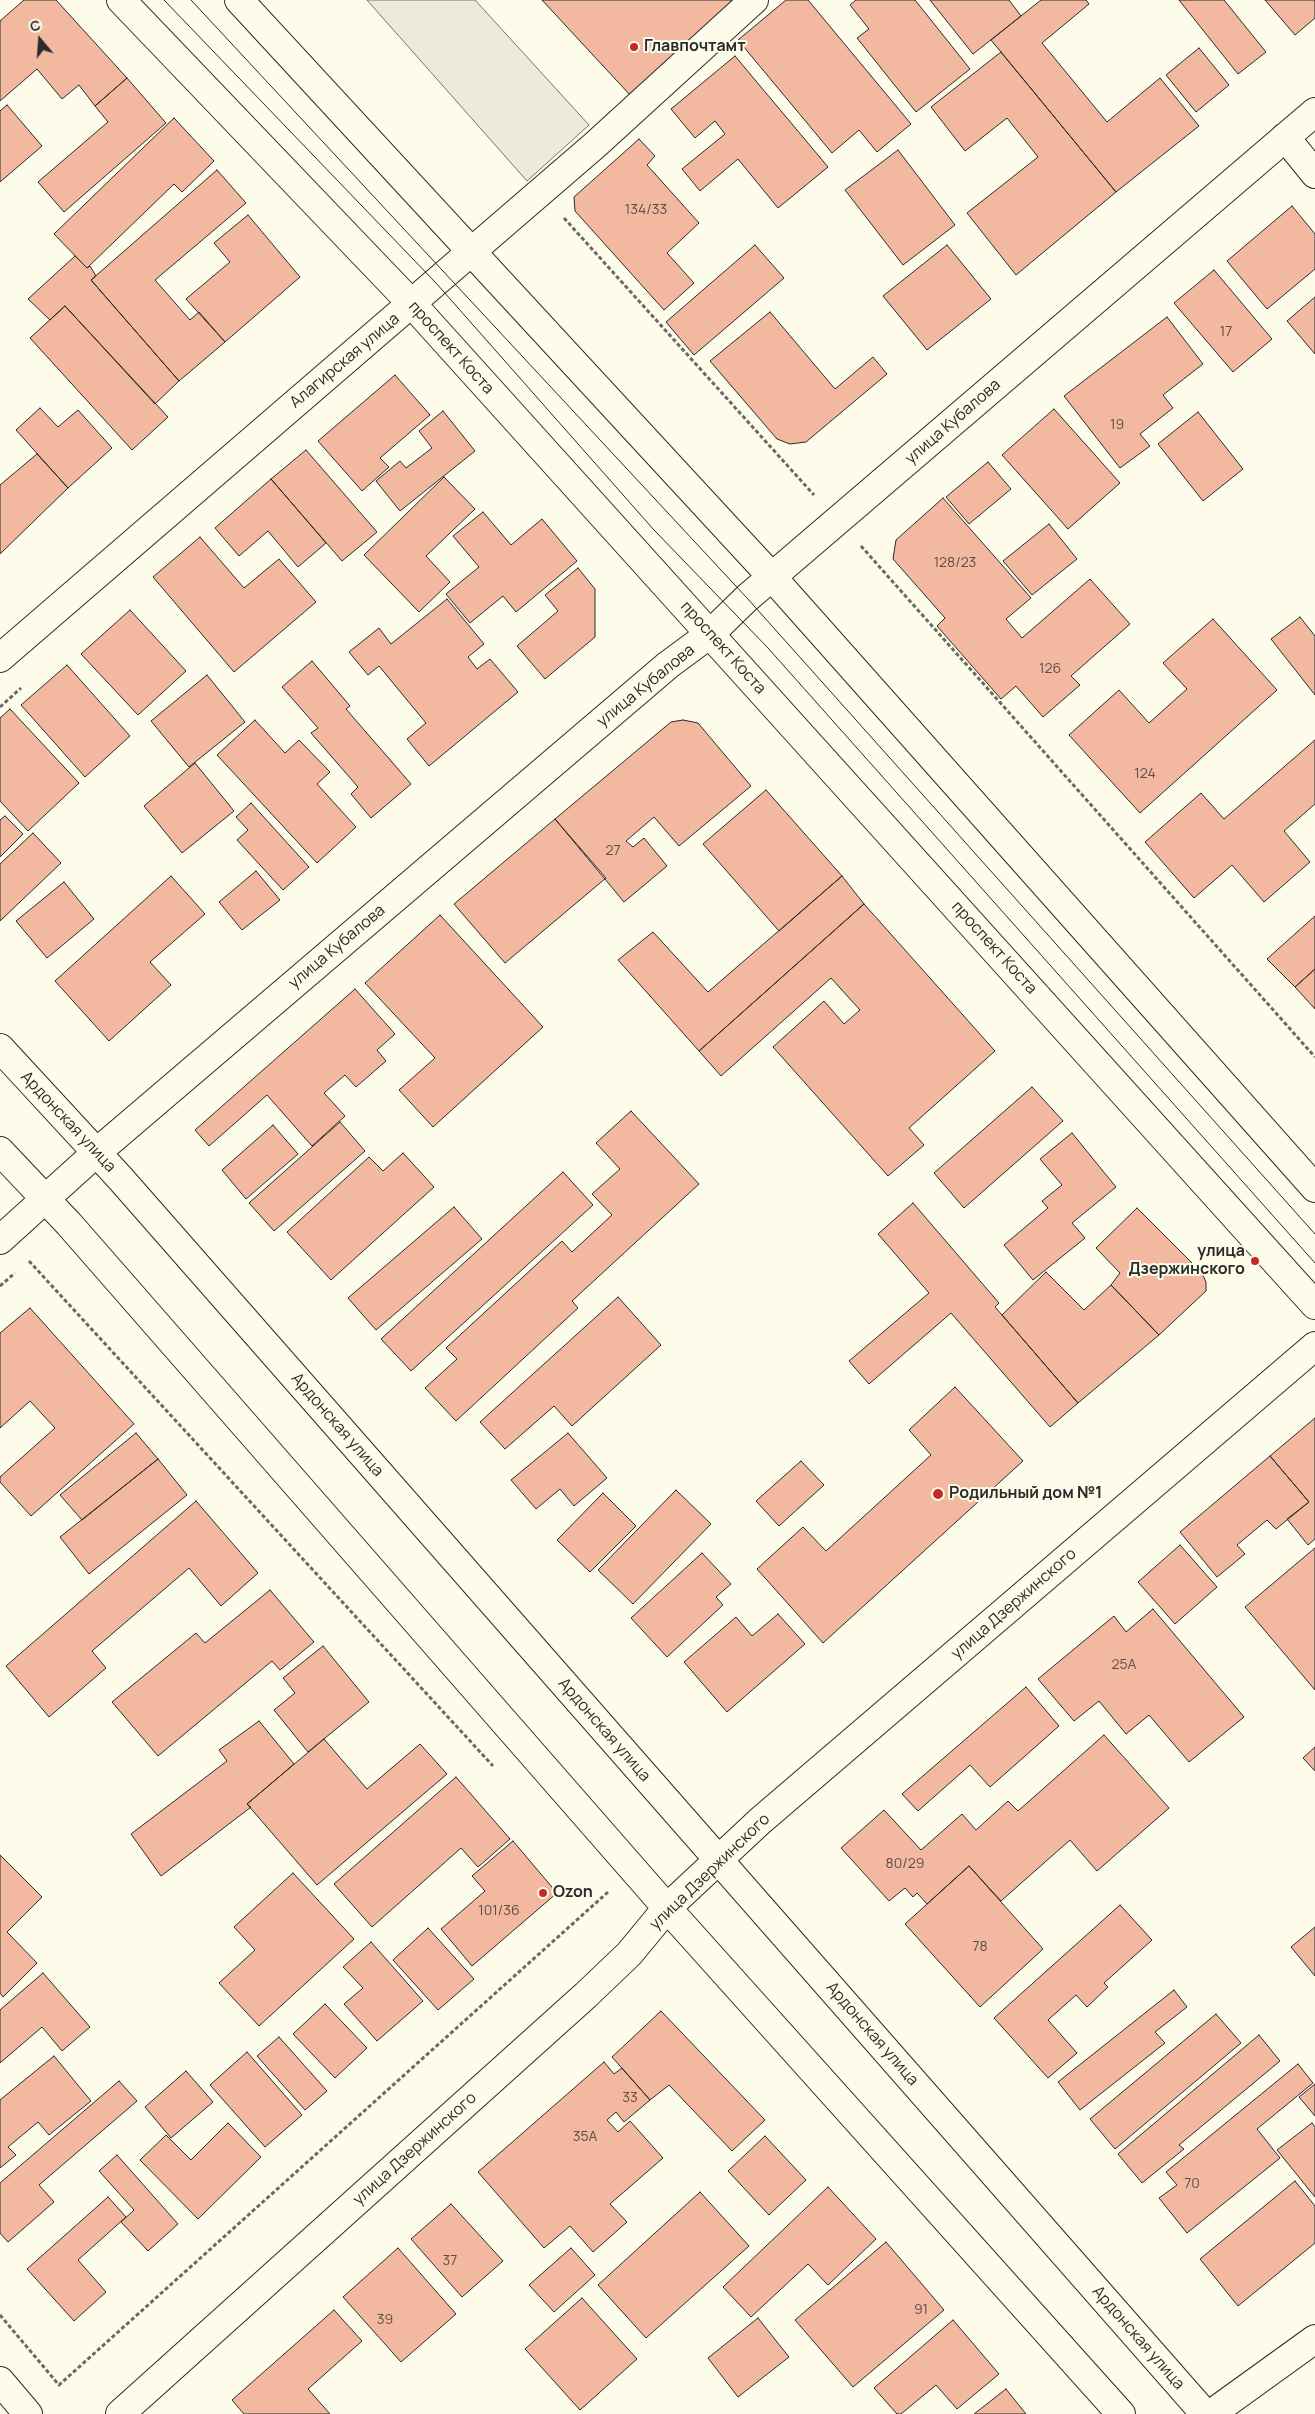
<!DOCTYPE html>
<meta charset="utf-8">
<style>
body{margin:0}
#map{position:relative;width:1315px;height:2414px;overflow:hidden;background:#fdfbea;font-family:Manrope,sans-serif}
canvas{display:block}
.north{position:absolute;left:15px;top:15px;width:50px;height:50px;-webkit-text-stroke:4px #fdfbea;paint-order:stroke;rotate:342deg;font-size:14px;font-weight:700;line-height:20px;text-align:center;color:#2b2b2b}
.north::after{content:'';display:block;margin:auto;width:18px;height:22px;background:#2b2b2b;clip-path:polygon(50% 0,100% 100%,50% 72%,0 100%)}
</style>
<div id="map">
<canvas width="1315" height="2414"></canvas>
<div class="north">С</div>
</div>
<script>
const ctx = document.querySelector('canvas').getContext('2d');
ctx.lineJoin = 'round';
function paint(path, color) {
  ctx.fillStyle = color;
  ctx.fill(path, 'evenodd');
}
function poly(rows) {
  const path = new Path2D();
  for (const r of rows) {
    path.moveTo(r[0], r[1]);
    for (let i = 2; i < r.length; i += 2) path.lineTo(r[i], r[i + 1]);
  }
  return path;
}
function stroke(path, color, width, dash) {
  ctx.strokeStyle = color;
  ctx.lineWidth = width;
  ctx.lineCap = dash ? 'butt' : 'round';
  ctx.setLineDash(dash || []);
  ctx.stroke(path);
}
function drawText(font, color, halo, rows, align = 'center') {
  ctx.font = font + ' Manrope,sans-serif';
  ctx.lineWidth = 4;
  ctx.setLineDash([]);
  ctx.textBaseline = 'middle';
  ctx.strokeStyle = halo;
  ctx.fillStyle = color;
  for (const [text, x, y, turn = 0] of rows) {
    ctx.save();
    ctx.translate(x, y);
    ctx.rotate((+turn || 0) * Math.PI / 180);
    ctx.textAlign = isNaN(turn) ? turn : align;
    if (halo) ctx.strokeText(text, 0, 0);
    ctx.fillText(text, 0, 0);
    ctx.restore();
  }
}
const parking = poly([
 [367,0,475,0,589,125,527,181,367,0]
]);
const building = poly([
 [24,0,56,0,127,78,95,106,79,85,62,99,37,69,0,101,0,21,24,0],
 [542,0,733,0,630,95,542,0],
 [786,0,808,0,911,124,877,152,859,130,832,153,738,40,786,0],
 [856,0,915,0,970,69,916,112,857,38,869,29,850,5,856,0],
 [930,0,1009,0,1021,16,973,54,930,0],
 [1041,0,1086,0,1089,4,1042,43,1107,122,1160,78,1199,126,1116,192,991,40,1041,0],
 [1179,0,1224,0,1266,52,1238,74,1179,0],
 [1265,0,1315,0,1315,18,1295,35,1265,0],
 [1199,48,1229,85,1196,112,1166,75,1199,48],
 [1001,52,1116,192,1016,275,967,213,1038,157,1007,118,965,151,931,107,1001,52],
 [735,56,828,167,778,208,738,159,700,191,682,169,725,134,715,121,695,138,671,109,735,56],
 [127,78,166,123,64,212,38,182,108,122,95,106,127,78],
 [7,105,42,146,0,182,0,111,7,105],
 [174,118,214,161,182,192,174,184,87,268,54,234,174,118],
 [639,139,655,156,647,165,699,223,667,253,694,283,664,310,575,211,574,197,639,139],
 [898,150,955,225,903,265,845,190,898,150],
 [217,170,246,203,155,280,190,320,199,312,225,342,179,381,91,280,217,170],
 [1292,206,1315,234,1315,269,1267,309,1227,261,1292,206],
 [248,215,300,277,225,342,186,299,230,262,214,243,248,215],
 [755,245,784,278,694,355,666,322,755,245],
 [947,245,991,299,927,350,883,296,947,245],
 [75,256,87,268,90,266,96,276,91,280,179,381,155,404,65,306,50,320,28,299,75,256],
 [1214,270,1272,339,1233,372,1174,303,1214,270],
 [1315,297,1315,354,1287,321,1315,297],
 [65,306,168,417,132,450,30,338,65,306],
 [770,312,835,389,873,357,887,374,806,442,790,444,777,439,710,361,770,312],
 [1167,317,1203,364,1163,395,1173,408,1140,434,1150,446,1120,468,1064,396,1167,317],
 [395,375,430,415,380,458,389,467,362,491,318,441,395,375],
 [40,408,58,427,78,410,112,448,68,488,16,430,40,408],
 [1054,409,1120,483,1068,529,1002,455,1054,409],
 [443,411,475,451,400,511,376,481,400,461,406,468,432,448,419,431,443,411],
 [1198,412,1243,469,1203,501,1158,444,1198,412],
 [306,450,377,532,342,561,271,479,306,450],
 [37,454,68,488,0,554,0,485,37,454],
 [988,462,1011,489,969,524,946,497,988,462],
 [444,477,475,509,426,556,450,582,419,612,364,555,444,477],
 [271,479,326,543,298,567,268,531,239,556,215,528,271,479],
 [943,498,1031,598,1006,619,1022,638,1090,579,1130,624,1071,676,1080,685,1043,717,1016,686,1001,699,937,626,945,618,893,559,896,540,943,498],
 [483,512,511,545,542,519,577,561,516,612,503,596,470,623,446,594,479,567,453,536,483,512],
 [1049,524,1077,559,1032,595,1003,561,1049,524],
 [200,537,244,588,279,559,316,602,234,672,153,577,200,537],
 [578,568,595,589,595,637,545,679,517,646,558,611,545,595,578,568],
 [447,599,484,644,468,657,477,669,490,659,518,692,429,766,407,739,426,723,379,666,368,675,349,652,379,628,391,644,447,599],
 [130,610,186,671,138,715,81,654,130,610],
 [1300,617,1315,636,1315,695,1271,639,1300,617],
 [1213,619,1277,690,1140,813,1069,735,1119,690,1149,723,1187,689,1163,663,1213,619],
 [312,661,350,706,346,709,411,784,371,818,351,794,358,787,311,733,318,728,282,687,312,661],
 [67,665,130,736,85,777,21,705,67,665],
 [207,675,245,722,189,767,151,721,207,675],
 [10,709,79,783,28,831,0,801,0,718,10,709],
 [255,720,285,753,299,740,330,772,317,784,356,827,317,863,217,755,255,720],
 [683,720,698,723,751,786,679,846,654,817,626,841,633,847,644,838,667,866,624,902,555,819,671,722,683,720],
 [1315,740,1315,804,1284,831,1310,862,1264,902,1232,865,1194,898,1145,842,1201,793,1224,819,1315,740],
 [195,763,234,811,182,853,144,806,195,763],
 [766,790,842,876,779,931,703,844,766,790],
 [251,803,309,867,283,890,237,840,248,830,236,817,251,803],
 [5,816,23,834,0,857,0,820,5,816],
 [555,819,606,878,505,963,454,904,555,819],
 [33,833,61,863,0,921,0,864,33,833],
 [256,871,280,900,242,930,219,902,256,871],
 [171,876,205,914,150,962,171,985,109,1041,55,981,171,876],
 [842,876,864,904,699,1051,618,960,653,932,708,992,842,876],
 [64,882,94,919,47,958,16,921,64,882],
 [864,904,995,1051,909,1128,924,1145,888,1176,773,1047,824,1001,844,1024,860,1010,831,978,721,1076,699,1051,864,904],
 [440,915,543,1027,433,1127,399,1090,435,1058,365,983,440,915],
 [1315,916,1315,969,1295,987,1267,959,1315,916],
 [1315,969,1315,1009,1295,987,1315,969],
 [355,989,395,1034,377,1050,386,1061,356,1087,345,1075,324,1093,345,1116,312,1146,267,1095,209,1146,195,1130,355,989],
 [1032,1087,1063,1121,964,1208,934,1173,1032,1087],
 [631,1111,699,1184,572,1301,578,1308,456,1421,425,1388,457,1359,446,1348,562,1241,572,1252,612,1215,592,1194,620,1169,596,1143,631,1111],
 [340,1122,365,1151,274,1231,249,1203,340,1122],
 [273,1125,298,1154,246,1199,222,1170,273,1125],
 [1072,1133,1116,1187,1072,1223,1085,1238,1033,1280,1004,1245,1048,1208,1042,1201,1062,1185,1040,1159,1072,1133],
 [403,1153,434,1187,331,1280,287,1232,369,1157,383,1171,403,1153],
 [563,1172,593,1205,411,1371,381,1339,563,1172],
 [913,1203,999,1303,995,1307,1002,1315,1078,1403,1050,1427,951,1313,869,1384,849,1361,929,1293,878,1234,913,1203],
 [454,1207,482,1239,376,1330,348,1298,454,1207],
 [1137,1208,1202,1273,1206,1282,1206,1291,1159,1335,1111,1285,1120,1273,1096,1248,1137,1208],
 [1046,1272,1084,1310,1111,1285,1159,1335,1078,1403,1002,1315,1046,1272],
 [618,1297,661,1345,572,1426,554,1406,505,1449,480,1422,618,1297],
 [30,1308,134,1424,31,1516,0,1482,0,1477,55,1428,30,1401,0,1428,0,1333,30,1308],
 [955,1387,1023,1461,823,1643,757,1569,803,1527,826,1551,931,1455,909,1430,955,1387],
 [1315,1418,1315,1539,1308,1545,1287,1519,1309,1502,1270,1456,1315,1418],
 [136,1433,158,1459,82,1520,60,1495,136,1433],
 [568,1433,607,1478,574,1506,560,1489,536,1509,511,1480,568,1433],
 [1270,1456,1309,1502,1276,1529,1267,1520,1237,1545,1245,1554,1217,1577,1180,1532,1270,1456],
 [158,1459,187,1495,89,1574,60,1537,158,1459],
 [801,1461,824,1485,779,1526,756,1501,801,1461],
 [676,1490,711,1524,633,1604,598,1570,676,1490],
 [603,1493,636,1526,590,1572,557,1540,603,1493],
 [196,1501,258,1573,221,1606,189,1568,92,1651,106,1668,49,1717,6,1666,196,1501],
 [1180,1545,1217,1587,1175,1624,1138,1582,1180,1545],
 [1315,1548,1315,1690,1245,1607,1315,1548],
 [702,1553,731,1584,716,1597,723,1605,667,1657,631,1618,702,1553],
 [270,1590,314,1642,280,1670,272,1661,158,1756,112,1702,196,1633,205,1643,270,1590],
 [1153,1609,1244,1717,1189,1762,1149,1715,1126,1734,1099,1701,1074,1721,1038,1679,1114,1616,1126,1632,1153,1609],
 [778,1614,805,1644,727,1712,684,1662,736,1617,752,1636,778,1614],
 [323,1646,369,1702,308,1752,274,1710,295,1693,283,1678,323,1646],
 [1026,1687,1059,1726,990,1787,970,1765,918,1811,902,1794,1026,1687],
 [259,1721,294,1764,247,1804,251,1807,161,1876,131,1834,227,1761,219,1750,259,1721],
 [1104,1735,1169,1808,1097,1871,1070,1840,1001,1901,969,1866,927,1904,917,1893,913,1897,905,1888,889,1901,841,1848,884,1810,921,1850,962,1814,976,1830,1008,1801,1018,1811,1104,1735],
 [324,1739,367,1789,420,1744,447,1774,317,1885,247,1804,324,1739],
 [1315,1747,1315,1771,1303,1758,1315,1747],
 [456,1777,510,1839,478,1867,461,1848,372,1927,334,1884,456,1777],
 [513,1841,557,1893,472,1966,441,1929,485,1891,472,1876,513,1841],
 [0,1855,42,1897,7,1932,37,1963,3,1997,0,1993,0,1855],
 [969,1866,1043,1949,980,2007,905,1924,969,1866],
 [293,1873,354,1939,259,2026,219,1983,255,1950,234,1927,293,1873],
 [1120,1905,1152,1940,1104,1983,1108,1987,1087,2007,1076,1995,1048,2020,1077,2053,1048,2078,994,2018,1120,1905],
 [1315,1927,1315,1976,1291,1947,1315,1927],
 [428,1928,474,1979,438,2010,393,1960,428,1928],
 [371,1942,423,2001,377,2041,344,2004,363,1988,343,1967,371,1942],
 [43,1973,90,2027,62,2051,42,2027,0,2063,0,2010,43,1973],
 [1174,1990,1187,2007,1155,2032,1165,2043,1080,2110,1058,2082,1174,1990],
 [325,2004,367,2048,335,2078,293,2034,325,2004],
 [661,2011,765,2120,732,2151,669,2085,650,2100,612,2057,661,2011],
 [1216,2014,1241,2043,1115,2149,1090,2119,1216,2014],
 [1259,2035,1280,2061,1179,2145,1184,2149,1142,2183,1118,2154,1259,2035],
 [279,2037,327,2091,305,2110,257,2056,279,2037],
 [247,2052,302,2115,265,2147,210,2085,247,2052],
 [54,2056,91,2101,49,2135,38,2122,8,2147,16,2155,0,2168,0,2100,54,2056],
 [604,2062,614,2074,622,2068,650,2100,624,2122,616,2112,607,2120,618,2132,630,2121,663,2158,610,2204,627,2222,593,2252,570,2226,544,2248,478,2172,604,2062],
 [1298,2064,1313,2083,1257,2129,1280,2158,1187,2233,1159,2198,1177,2185,1166,2172,1298,2064],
 [186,2071,213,2102,171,2138,145,2107,186,2071],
 [119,2081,137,2101,39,2185,54,2202,8,2242,0,2233,0,2183,119,2081],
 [1315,2084,1315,2116,1299,2097,1315,2084],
 [228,2123,261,2157,198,2219,140,2160,166,2135,191,2160,228,2123],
 [1312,2123,1315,2127,1315,2197,1277,2150,1312,2123],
 [765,2136,806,2180,769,2215,728,2171,765,2136],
 [117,2155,178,2224,148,2251,121,2222,134,2210,99,2171,117,2155],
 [1295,2181,1315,2206,1315,2243,1238,2306,1200,2259,1295,2181],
 [828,2187,876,2239,828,2285,808,2264,751,2317,723,2287,828,2187],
 [700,2192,749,2246,646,2338,598,2285,700,2192],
 [108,2197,126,2217,78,2260,106,2292,74,2321,27,2269,108,2197],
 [451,2204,503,2261,462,2297,411,2239,451,2204],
 [886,2242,944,2310,853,2387,795,2320,886,2242],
 [398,2248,456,2314,401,2362,343,2297,398,2248],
 [571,2248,595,2275,554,2312,529,2285,571,2248],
 [582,2298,637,2359,580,2410,525,2349,582,2298],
 [334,2310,362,2341,308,2389,330,2414,244,2414,232,2400,334,2310],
 [758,2318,789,2357,738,2397,708,2358,758,2318],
 [953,2320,999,2374,957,2409,936,2385,901,2414,897,2414,874,2388,953,2320],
 [1006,2389,1026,2414,974,2414,1006,2389]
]);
const path = poly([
 [564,218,814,495],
 [861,546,1315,1057],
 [0,707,21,688],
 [29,1261,493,1766],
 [0,1286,15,1273],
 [0,2315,59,2385,608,1892]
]);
const street = poly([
 [1285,137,1315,174],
 [0,658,595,145,754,0],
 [0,1240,96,1153,668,665,710,634,747,598,1315,112],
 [0,2381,28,2414],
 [120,2414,586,1995,629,1954,667,1908,760,1821,1315,1346],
 [1211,2414,1315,2339]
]);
const secondary = poly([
 [0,1048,120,1178,1205,2414],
 [0,1151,69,1224,667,1908,1121,2414]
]);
const primary = poly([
 [121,0,412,304,1315,1305],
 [239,0,772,577,1315,1188]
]);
const tram = poly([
 [164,0,436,283,654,530,768,648,1315,1263],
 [191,0,747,598,1315,1234]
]);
const markers = [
 [634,47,5,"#c62828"],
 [1255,1261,5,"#c62828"],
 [938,1494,6,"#c62828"],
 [543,1893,5,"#c62828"]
];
const numberNames = [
 ["134/33",646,210],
 ["17",1226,332],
 ["19",1117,425],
 ["128/23",955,563],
 ["126",1050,669],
 ["124",1145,774],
 ["27",613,851],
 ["25А",1124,1665],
 ["80/29",905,1864],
 ["101/36",499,1911],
 ["78",980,1947],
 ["33",630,2098],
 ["35А",585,2137],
 ["70",1192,2184],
 ["37",450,2261],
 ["91",921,2310],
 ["39",385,2320]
];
const poiNames = [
 ["Главпочтамт",644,47],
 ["улица",1245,1252,"right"],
 ["Дзержинского",1245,1270,"right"],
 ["Родильный дом №1",949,1494],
 ["Ozon",553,1893]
];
const streetNames = [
 ["проспект Коста",451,348,48],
 ["Алагирская улица",345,361,-40],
 ["улица Кубалова",953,422,-41],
 ["проспект Коста",723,648,48],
 ["улица Кубалова",646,686,-39],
 ["улица Кубалова",337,947,-40],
 ["проспект Коста",994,948,48],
 ["Ардонская улица",68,1122,47],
 ["Ардонская улица",337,1425,49],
 ["улица Дзержинского",1014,1604,-41],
 ["Ардонская улица",604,1730,49],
 ["улица Дзержинского",710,1872,-44],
 ["Ардонская улица",872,2034,49],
 ["улица Дзержинского",415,2149,-42],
 ["Ардонская улица",1138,2338,49]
];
paint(parking, '#eceadb');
stroke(parking, '#74746e', 1);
paint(building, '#f2b8a0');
stroke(building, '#2b2b2b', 1);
stroke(street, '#2b2b2b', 30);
stroke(secondary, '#2b2b2b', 30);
stroke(primary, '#2b2b2b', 30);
stroke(path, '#6a6964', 3, [4, 2.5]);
stroke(street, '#fdfbea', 28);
stroke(secondary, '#fdfbea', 28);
stroke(primary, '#fdfbea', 28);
stroke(tram, '#2b2b2b', 1);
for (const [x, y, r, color] of markers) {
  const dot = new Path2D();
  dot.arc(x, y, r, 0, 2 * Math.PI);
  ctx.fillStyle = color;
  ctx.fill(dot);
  stroke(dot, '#fdfbea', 2);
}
drawText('14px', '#5d4e48', null, numberNames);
drawText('bold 16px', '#2b2b2b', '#fdfbea', poiNames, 'left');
drawText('16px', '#2b2b2b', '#fdfbea', streetNames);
</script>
